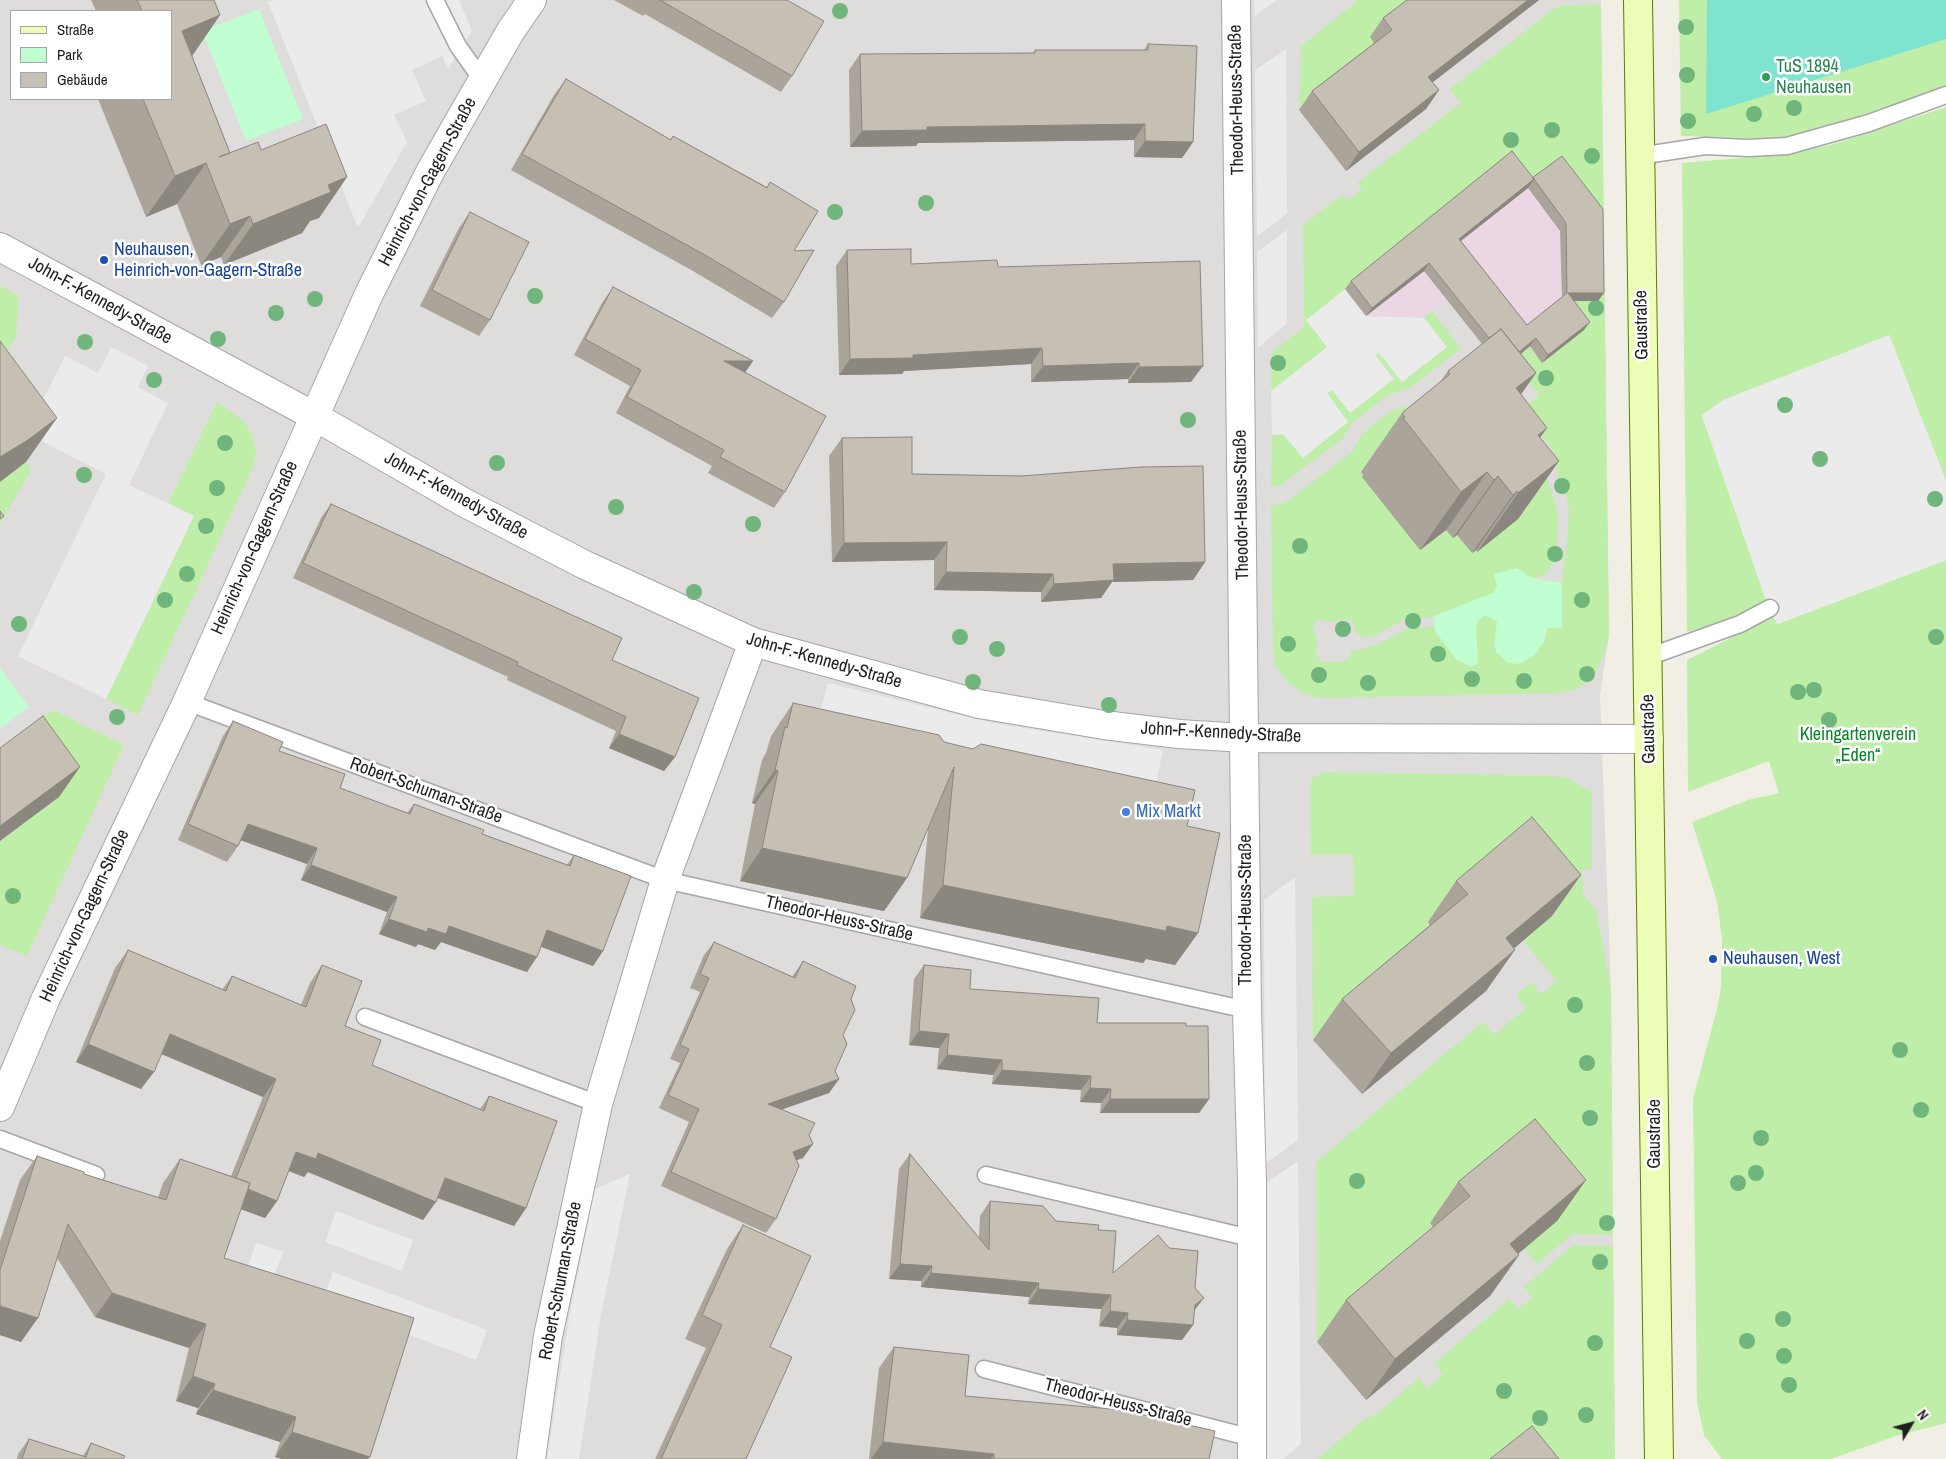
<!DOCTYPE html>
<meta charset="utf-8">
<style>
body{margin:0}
#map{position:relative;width:1946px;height:1459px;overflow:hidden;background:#f1efe5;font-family:"Archivo Narrow",sans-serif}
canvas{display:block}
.legend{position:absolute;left:10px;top:10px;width:162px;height:90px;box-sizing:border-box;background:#fff;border:1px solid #a5a5a5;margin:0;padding:6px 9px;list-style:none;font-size:15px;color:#1f1f1f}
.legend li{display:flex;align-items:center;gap:10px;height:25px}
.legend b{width:25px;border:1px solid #a5a5a5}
.north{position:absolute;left:1886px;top:1399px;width:50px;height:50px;-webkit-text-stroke:4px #fff;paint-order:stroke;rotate:53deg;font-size:14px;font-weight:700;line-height:20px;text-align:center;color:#1f1f1f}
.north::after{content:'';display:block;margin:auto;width:18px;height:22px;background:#1f1f1f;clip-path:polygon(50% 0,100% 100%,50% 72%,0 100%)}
</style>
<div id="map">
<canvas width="1946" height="1459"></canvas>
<ul class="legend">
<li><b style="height:6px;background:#edfdb7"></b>Straße</li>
<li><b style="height:14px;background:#c0fdd0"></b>Park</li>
<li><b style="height:14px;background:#c6bfb4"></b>Gebäude</li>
</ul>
<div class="north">N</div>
</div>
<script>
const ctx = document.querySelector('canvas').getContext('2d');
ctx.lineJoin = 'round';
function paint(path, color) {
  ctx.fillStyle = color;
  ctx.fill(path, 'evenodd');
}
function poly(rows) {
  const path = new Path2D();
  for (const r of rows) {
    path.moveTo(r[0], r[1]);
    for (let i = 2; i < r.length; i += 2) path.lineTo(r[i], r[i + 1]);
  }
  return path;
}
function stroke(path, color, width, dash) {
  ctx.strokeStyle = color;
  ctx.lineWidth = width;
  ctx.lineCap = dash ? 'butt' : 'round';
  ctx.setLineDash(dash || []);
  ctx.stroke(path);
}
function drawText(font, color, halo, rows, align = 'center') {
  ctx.font = font + ' "Archivo Narrow",sans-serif';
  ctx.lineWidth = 5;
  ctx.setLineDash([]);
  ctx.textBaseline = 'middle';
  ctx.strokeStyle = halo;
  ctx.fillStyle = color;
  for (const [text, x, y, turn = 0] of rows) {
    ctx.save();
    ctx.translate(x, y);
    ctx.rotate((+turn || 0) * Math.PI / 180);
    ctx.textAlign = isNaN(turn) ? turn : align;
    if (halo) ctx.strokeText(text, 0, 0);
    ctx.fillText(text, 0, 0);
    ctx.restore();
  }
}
const residential = poly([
 [0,0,1601,0,1609,636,1600,695,1611,990,1615,1459,0,1459],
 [11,11,171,11,171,99,11,99]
]);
const industrial = poly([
 [1528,188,1560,230,1562,301,1520,334,1476,277,1424,318,1366,316,1423,272,1434,272,1457,244]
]);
const grass = poly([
 [1355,0,1418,0,1370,37,1378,49,1299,110,1301,46,1355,3],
 [1679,0,1946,0,1946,87,1811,132,1777,139,1681,136],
 [1601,4,1609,636,1601,663,1592,679,1576,689,1561,693,1320,698,1307,695,1288,683,1275,665,1273,651,1271,506,1285,503,1353,451,1362,434,1392,410,1421,403,1543,465,1558,513,1557,539,1554,560,1549,569,1544,575,1533,578,1562,583,1567,540,1569,511,1566,495,1558,476,1554,452,1522,408,1539,395,1512,361,1530,347,1543,363,1562,301,1598,301,1597,229,1527,186,1506,160,1434,272,1423,272,1401,245,1306,320,1327,347,1271,391,1271,353,1304,327,1303,225,1342,195,1347,201,1362,190,1357,183,1461,103,1450,89,1558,6],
 [1434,617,1435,626,1407,629,1377,645,1350,652,1350,656,1342,662,1321,662,1316,655,1317,639,1313,628,1315,622,1320,620,1332,622,1347,619,1352,621,1356,633,1363,637,1374,636,1403,620],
 [1946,107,1946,481,1889,335,1702,416,1766,600,1723,622,1687,632,1682,163,1789,154,1834,144],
 [0,286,19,296,16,337,8,350,0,340],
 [1432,311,1461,349,1412,386,1385,397,1352,423,1342,439,1279,486,1271,486,1272,435,1283,434,1303,458,1348,422,1326,394,1332,390,1393,379,1375,355,1379,353,1447,347,1424,318],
 [217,402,244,421,252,435,256,450,254,465,138,715,106,699,194,516,168,503],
 [26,462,31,470,0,524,0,482],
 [1946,560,1946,1423,1896,1436,1831,1459,1722,1459,1704,1435,1697,1402,1693,1099,1717,1009,1721,988,1722,939,1717,901,1692,822,1748,800,1779,793,1769,761,1688,792,1687,660,1774,616,1778,624],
 [53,710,124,745,27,956,0,945,0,841,59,797,16,738],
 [1322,772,1550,776,1568,778,1592,793,1592,869,1582,869,1583,895,1596,909,1611,990,1613,1235,1572,1234,1537,1264,1524,1248,1430,1223,1441,1238,1317,1342,1316,1162,1483,1022,1494,1035,1526,1008,1516,995,1531,982,1541,994,1557,981,1523,941,1552,916,1428,922,1439,935,1313,1040,1312,897,1354,896,1353,855,1311,855,1310,784,1312,779],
 [1573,1245,1613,1246,1615,1459,1318,1459,1363,1420,1378,1413,1419,1378,1427,1388,1443,1375,1435,1363,1509,1299,1518,1309,1532,1298,1524,1287]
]);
const park = poly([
 [259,9,303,119,246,141,202,31],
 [1517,568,1532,578,1562,583,1562,628,1548,628,1544,642,1535,655,1519,664,1508,663,1496,652,1494,643,1497,622,1485,615,1479,620,1476,627,1478,663,1472,667,1456,659,1435,631,1434,616,1493,593,1497,586,1494,574],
 [0,668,29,707,0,729]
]);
const pitch = poly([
 [1707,0,1946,0,1946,39,1706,114]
]);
const parking = poly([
 [274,0,459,0,472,31,448,69,442,56,412,70,426,101,394,115,407,142,358,228,268,2],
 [1254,0,1277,0,1255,16],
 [1286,49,1287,213,1257,237,1255,70],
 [1287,230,1287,323,1258,348,1257,252],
 [1345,289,1366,316,1424,318,1447,347,1402,382,1379,353,1375,355,1394,379,1350,413,1332,390,1327,393,1348,422,1303,458,1283,434,1272,435,1271,391,1327,347,1306,320],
 [1889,335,1946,481,1946,560,1777,624,1766,600,1702,415,1723,400],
 [111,347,148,366,138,387,168,403,129,485,194,516,106,699,18,656,106,474,26,433,65,356,98,373],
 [828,683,993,723,1163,750,1154,793,817,723],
 [1295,877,1298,1140,1265,1164,1264,900],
 [1298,1161,1301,1444,1283,1459,1267,1459,1265,1184],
 [630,1174,601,1315,579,1459,547,1459,570,1312,595,1189],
 [336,1211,413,1240,402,1271,325,1242],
 [256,1243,283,1252,268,1293,242,1283],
 [333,1272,487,1330,476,1360,322,1302]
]);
const service = poly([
 [435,0,458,46,482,80],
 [1639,156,1705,146,1748,148,1787,146,1869,123,1946,95],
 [1648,657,1740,624,1770,608],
 [187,702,665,880,1247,1010],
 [365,1017,598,1104],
 [0,1139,96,1175],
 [986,1175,1250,1238],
 [984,1369,1252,1438]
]);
const minor = poly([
 [1236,0,1247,1010,1252,1182,1252,1459],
 [0,247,314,416,465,503,585,565,753,642,979,704,1104,725,1179,734,1245,738,1649,739],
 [0,1107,46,998,187,702,369,294,430,172,510,32,532,0],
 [531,1459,548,1336,598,1104,665,880,753,642]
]);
const secondary = poly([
 [1638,0,1659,1459]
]);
const trees = [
 [840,11],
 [1686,27],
 [1687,75],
 [1794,108],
 [1754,114],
 [1688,121],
 [1552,130],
 [1511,140],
 [1592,156],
 [926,203],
 [835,212],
 [535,296],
 [315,299],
 [1596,308],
 [276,313],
 [218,339],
 [85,342],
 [1278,363],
 [1546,378],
 [154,380],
 [1785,405],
 [1188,420],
 [225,443],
 [1820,459],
 [497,463],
 [84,475],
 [1562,486],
 [217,488],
 [1935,499],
 [616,507],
 [753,524],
 [206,526],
 [1300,546],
 [1555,554],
 [187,574],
 [694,592],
 [165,600],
 [1582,600],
 [1413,621],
 [19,624],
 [1343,629],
 [960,637],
 [1936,637],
 [1288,644],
 [997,649],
 [1438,654],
 [1587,674],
 [1319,675],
 [1472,679],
 [1524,681],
 [973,682],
 [1368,683],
 [1814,690],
 [1798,692],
 [1109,705],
 [117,717],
 [1829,720],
 [13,896],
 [1575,1005],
 [1900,1050],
 [1587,1063],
 [1921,1110],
 [1590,1118],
 [1761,1138],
 [1756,1173],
 [1357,1181],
 [1738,1183],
 [1607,1223],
 [1600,1262],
 [1783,1319],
 [1747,1341],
 [1595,1343],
 [1784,1356],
 [1789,1385],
 [1504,1391],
 [1586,1415],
 [1540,1418]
];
const wall = poly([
 [91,0,214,0,220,15,192,56,230,153,261,150,347,177,319,218,310,221,302,233,224,265,221,257,201,265,177,204,146,217,98,99,171,99,171,11,96,11],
 [614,0,782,0,792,76,781,92,645,14,643,16],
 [1407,0,1539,0,1432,82,1439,90,1426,109,1346,171,1299,110,1312,91,1374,43,1370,37,1383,18],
 [1148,44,1193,142,1182,158,1134,157,1134,140,918,143,916,146,850,147,849,70,860,54,1033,53,1035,50,1144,50],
 [566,79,670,140,673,136,767,187,770,182,794,251,784,302,772,318,693,271,511,170,554,95],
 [1562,156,1598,301,1574,301,1584,330,1542,363,1530,346,1521,354,1536,373,1521,394,1540,438,1559,461,1518,519,1477,552,1476,550,1472,553,1457,535,1453,538,1446,530,1420,550,1362,477,1363,475,1361,472,1402,413,1440,382,1448,371,1482,344,1424,271,1366,316,1345,289,1351,281,1532,178],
 [1528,188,1560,231,1562,297,1527,325,1461,241],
 [470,212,490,320,479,336,420,306,459,228],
 [847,250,911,264,998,267,1191,382,1128,383,1128,379,1031,382,1031,364,904,371,902,374,839,375,836,266],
 [613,287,753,361,745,372,785,492,774,508,708,473,712,466,616,413,630,386,574,355,602,303],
 [842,438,912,474,1021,476,1205,562,1193,580,1112,582,1101,598,1041,602,1041,592,934,590,934,560,832,562,829,456],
 [331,504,612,660,675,757,664,771,609,748,616,731,507,680,508,677,293,578,321,518],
 [793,703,944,742,1187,826,1198,933,1175,965,1146,959,1143,963,920,918,928,828,907,878,884,911,740,881,755,804,752,803,762,760,766,753,771,736],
 [233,721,279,751,340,788,407,813,414,804,482,834,567,865,574,855,603,951,593,966,541,947,527,972,441,942,435,950,418,944,416,947,379,934,387,912,301,880,307,864,241,840,238,846,227,862,178,840,223,736],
 [1456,881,1552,916,1514,948,1486,991,1362,1094,1313,1040,1342,999,1430,925,1428,922],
 [714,942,792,977,803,961,851,999,835,1071,839,1079,829,1093,782,1109,809,1135,803,1158,796,1160,776,1219,766,1233,661,1186,689,1122,659,1108,680,1063,670,1059,700,992,690,988,704,955],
 [128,950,222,990,232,976,301,1005,310,983,322,965,345,1026,372,1065,480,1109,489,1096,526,1208,514,1226,437,1198,423,1220,308,1172,304,1177,289,1171,277,1201,265,1218,241,1209,224,1258,368,1459,282,1459,275,1457,280,1442,196,1414,198,1408,176,1401,189,1348,95,1317,57,1258,21,1342,0,1335,0,1241,20,1180,37,1156,84,1174,158,1198,163,1183,180,1159,231,1176,263,1097,161,1054,141,1089,76,1062,115,968],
 [924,965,970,989,1097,1023,1209,1099,1199,1113,1100,1113,1101,1103,1080,1102,1081,1090,992,1084,993,1075,937,1069,939,1048,909,1045,914,979],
 [910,1154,979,1238,980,1216,990,1201,1056,1221,1098,1230,1113,1273,1195,1288,1193,1325,1182,1340,1117,1335,1117,1328,1099,1326,1101,1309,1028,1304,1029,1297,921,1287,921,1281,889,1279,899,1169],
 [1586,1180,1557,1221,1518,1254,1519,1255,1490,1296,1366,1400,1317,1342,1346,1300,1433,1227,1430,1223,1458,1182],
 [743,1225,770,1347,746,1459,655,1459,706,1348,685,1339,727,1249],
 [894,1347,965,1396,1209,1459,869,1459,879,1368],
 [29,1439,83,1456,91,1443,123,1459,17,1459,18,1454]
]);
const shadedWall = poly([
 [1528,0,1539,0,1415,96,1428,77],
 [220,15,192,56,182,31],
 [1439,90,1426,109,1346,171,1359,152],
 [1145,124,1134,140,918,143,916,146,850,147,862,131,927,127],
 [1145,141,1193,142,1182,158,1134,157],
 [206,163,177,204,146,217,175,176],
 [347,177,319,218,310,221,302,233,224,265,253,224,328,185],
 [1534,179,1528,188,1453,247,1459,239],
 [250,216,221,257,201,265,230,224],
 [1429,263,1424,271,1366,316,1372,308],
 [1568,293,1604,293,1598,301,1562,301],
 [1590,322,1584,330,1542,363,1548,355],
 [1536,338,1530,346,1502,369,1508,361],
 [1042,348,1031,364,904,371,902,374,839,375,850,359],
 [724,361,753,361,742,377],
 [1139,363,1128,379,1031,382,1043,366],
 [1203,366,1191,382,1128,383,1139,367],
 [1536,373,1495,431,1516,388],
 [57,418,26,462,0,482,0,457],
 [1547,428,1506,486,1538,435],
 [1559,461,1518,519,1477,552,1518,493],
 [1487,472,1446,530,1420,550,1461,492],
 [1498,476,1457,535,1453,538,1494,480],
 [1517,491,1476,550,1472,553,1513,495],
 [947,542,934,560,832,562,844,543],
 [1205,562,1193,580,1112,582,1101,598,1041,602,1054,584,1113,564],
 [946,572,1053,574,1041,592,934,590],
 [619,734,675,757,664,771,609,748],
 [80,767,59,797,0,841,0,826],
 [775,770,778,771,755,804,752,803],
 [248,824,317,848,307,864,237,839],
 [762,848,907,878,884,911,740,881],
 [311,865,397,897,387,912,301,880],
 [1581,875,1552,916,1477,980,1506,938],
 [943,885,1167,926,1198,933,1175,965,1146,959,1143,963,920,918],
 [389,919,428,928,449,926,537,957,527,972,441,942,435,950,418,944,416,947,379,934],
 [547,930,603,951,593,966,536,945],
 [1515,950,1486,991,1362,1094,1391,1053],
 [919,1031,949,1034,939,1048,909,1045],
 [170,1034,276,1079,263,1097,157,1052],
 [88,1044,154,1072,141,1089,76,1062],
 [947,1055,1002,1060,993,1075,937,1069],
 [1002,1070,1091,1076,1081,1090,992,1084],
 [839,1079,829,1093,758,1118,768,1104],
 [1090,1088,1111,1089,1101,1103,1080,1102],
 [1110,1099,1209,1099,1199,1113,1100,1113],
 [813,1144,803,1158,783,1165,793,1152],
 [296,1152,318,1153,436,1202,423,1220,308,1172,304,1177,284,1169],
 [445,1178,526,1208,514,1226,433,1196],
 [1586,1180,1557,1221,1481,1285,1510,1244],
 [233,1184,277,1201,265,1218,221,1202],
 [1519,1255,1490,1296,1366,1400,1395,1359],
 [900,1264,932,1266,921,1281,889,1279],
 [931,1273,1039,1283,1029,1297,921,1287],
 [1038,1289,1111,1295,1101,1309,1028,1304],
 [112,1293,206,1324,189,1348,95,1317],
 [1204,1298,1193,1312,1195,1305],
 [0,1306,38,1318,21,1342,0,1335],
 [1110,1311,1128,1313,1117,1328,1099,1326],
 [1127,1320,1193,1325,1182,1340,1117,1335],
 [193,1376,215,1384,198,1408,176,1401],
 [213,1390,296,1417,280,1442,196,1414],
 [292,1432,370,1457,368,1459,282,1459,275,1457],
 [883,1442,994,1454,991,1459,871,1459]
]);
const building = poly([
 [137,0,214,0,220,15,182,31,230,153,219,157,258,142,261,150,326,124,347,177,328,185,331,192,253,224,250,216,230,224,206,163,175,176,143,99,171,99,171,11,142,11,137,0],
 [660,0,787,0,824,21,792,76,660,0],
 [1407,0,1528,0,1428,77,1439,90,1359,152,1312,91,1392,30,1383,18,1407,0],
 [1148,44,1197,46,1193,142,1145,141,1145,124,927,127,927,130,862,131,860,54,1035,53,1035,50,1148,50,1148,44],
 [566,79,671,140,673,136,767,188,770,182,818,211,794,251,814,250,784,302,705,255,522,154,566,79],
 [1512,151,1534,179,1532,178,1562,156,1603,209,1604,293,1568,293,1590,322,1548,355,1536,338,1519,352,1501,329,1489,338,1429,263,1372,308,1351,281,1512,151],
 [1534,179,1566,223,1567,293,1527,325,1459,239,1534,179],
 [470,212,529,242,490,320,432,290,470,212],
 [911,249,911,264,997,260,998,267,1200,261,1203,366,1139,367,1139,363,1043,366,1042,348,913,355,913,358,850,359,847,250,911,249],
 [613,287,753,361,724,361,826,416,785,492,720,457,724,450,627,397,641,370,585,339,613,287],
 [1501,329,1536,373,1516,388,1547,428,1538,435,1559,461,1518,493,1517,491,1513,495,1498,476,1494,480,1487,472,1461,492,1403,418,1405,417,1402,413,1450,374,1448,371,1501,329],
 [0,341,57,418,28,440,0,457,0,341],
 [912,437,912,474,1021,476,1141,467,1203,466,1205,562,1113,564,1114,580,1054,584,1053,574,946,572,947,542,844,543,842,438,912,437],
 [331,504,622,638,612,660,699,698,675,757,619,734,626,717,517,665,518,662,303,563,331,504],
 [0,511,4,516,0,519,0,511],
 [793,703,939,735,944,742,973,749,981,744,1195,790,1187,826,1220,833,1198,933,1167,926,1166,931,943,885,954,767,907,878,762,848,778,771,775,770,785,727,787,728,793,703],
 [43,716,80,767,0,826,0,748,43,716],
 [233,721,283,742,279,751,345,774,340,788,410,814,414,804,484,830,482,834,570,866,574,855,631,876,603,951,547,930,537,957,449,926,446,934,428,928,427,932,389,919,397,897,311,865,317,848,248,824,238,846,188,824,233,721],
 [1532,817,1581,875,1506,938,1515,950,1391,1053,1342,999,1468,894,1456,881,1532,817],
 [714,942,795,978,803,961,856,986,851,999,855,1010,843,1035,847,1044,835,1071,839,1079,768,1104,815,1123,809,1135,813,1144,793,1152,799,1166,776,1219,671,1172,699,1109,668,1095,689,1049,680,1045,709,978,700,974,714,942],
 [128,950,226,991,232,976,306,1007,322,965,362,981,345,1026,381,1040,372,1065,484,1111,489,1096,557,1121,526,1208,445,1178,436,1202,318,1153,316,1159,296,1152,277,1201,248,1189,250,1183,236,1178,276,1079,170,1034,154,1072,88,1044,128,950],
 [924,965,971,970,970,989,1099,998,1097,1023,1186,1023,1186,1026,1208,1026,1209,1099,1110,1099,1111,1089,1090,1088,1091,1076,1002,1070,1002,1060,947,1055,949,1034,919,1031,924,965],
 [1535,1119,1586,1180,1510,1244,1519,1255,1395,1359,1346,1300,1470,1196,1458,1182,1535,1119],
 [910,1154,989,1250,990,1201,1043,1206,1056,1221,1099,1225,1098,1230,1116,1231,1113,1273,1158,1235,1169,1248,1198,1251,1195,1288,1204,1298,1195,1305,1193,1325,1127,1320,1128,1313,1110,1311,1111,1295,1038,1289,1039,1283,931,1273,932,1266,900,1264,910,1154],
 [37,1156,84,1172,84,1174,166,1200,180,1159,250,1183,224,1258,414,1318,370,1457,292,1432,296,1417,213,1390,215,1384,193,1376,206,1324,112,1293,68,1224,38,1318,0,1306,0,1270,37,1156],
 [743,1225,811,1256,770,1347,792,1357,746,1459,661,1459,722,1325,702,1315,743,1225],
 [894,1347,969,1355,965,1396,1122,1410,1215,1431,1209,1459,994,1459,994,1454,883,1442,894,1347],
 [1532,1426,1559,1459,1490,1459,1532,1426],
 [29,1439,86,1457,91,1443,125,1456,123,1459,22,1459,29,1439]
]);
const markers = [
 [1766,77,5,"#2e9e5b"],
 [104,260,5,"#1a4fb4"],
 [1126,812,5,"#3f7fe0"],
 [1713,959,5,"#1a4fb4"]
];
const leisureNames = [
 ["TuS 1894",1776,67],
 ["Neuhausen",1776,88]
];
const streetNames = [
 ["Theodor-Heuss-Straße",1237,100,-91],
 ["Heinrich-von-Gagern-Straße",428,182,-62],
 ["John-F.-Kennedy-Straße",100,301,29],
 ["Gaustraße",1642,325,-91],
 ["John-F.-Kennedy-Straße",456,496,29],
 ["Theodor-Heuss-Straße",1242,505,-91],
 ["Heinrich-von-Gagern-Straße",255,548,-66],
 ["John-F.-Kennedy-Straße",824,661,16],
 ["Gaustraße",1649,729,-91],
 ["John-F.-Kennedy-Straße",1221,733,3],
 ["Robert-Schuman-Straße",426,791,20],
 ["Theodor-Heuss-Straße",1246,910,-90],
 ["Heinrich-von-Gagern-Straße",85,916,-65],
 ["Theodor-Heuss-Straße",839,919,13],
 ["Gaustraße",1655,1134,-90],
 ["Robert-Schuman-Straße",561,1281,-79],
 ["Theodor-Heuss-Straße",1118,1403,14]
];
const transitNames = [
 ["Neuhausen,",114,250],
 ["Heinrich-von-Gagern-Straße",114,271],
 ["Neuhausen, West",1723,959]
];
const parkNames = [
 ["Kleingartenverein",1858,735],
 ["„Eden“",1858,756]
];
const shopNames = [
 ["Mix Markt",1136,812]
];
paint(residential, '#dedddc');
paint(industrial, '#ead7e3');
paint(grass, '#beeea8');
paint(park, '#c0fdd0');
paint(pitch, '#7fe4cf');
paint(parking, '#ebebeb');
stroke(service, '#a6a6a6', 19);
stroke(minor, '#a6a6a6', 30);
stroke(secondary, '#5a7d00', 30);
stroke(service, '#fff', 16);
stroke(minor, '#fff', 28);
stroke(secondary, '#edfdb7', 28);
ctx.fillStyle = '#6fb57c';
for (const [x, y] of trees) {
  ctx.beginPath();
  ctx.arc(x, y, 8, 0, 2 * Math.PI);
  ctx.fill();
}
paint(wall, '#aaa49b');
paint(shadedWall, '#8b867e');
paint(building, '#c6bfb4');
stroke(building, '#8b867e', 1);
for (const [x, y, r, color] of markers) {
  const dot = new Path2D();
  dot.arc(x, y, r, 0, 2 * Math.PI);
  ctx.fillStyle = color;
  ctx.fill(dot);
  stroke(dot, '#fff', 2);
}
drawText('18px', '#27864d', '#fff', leisureNames, 'left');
drawText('18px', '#1f1f1f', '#fff', streetNames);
drawText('18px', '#164399', '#fff', transitNames, 'left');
drawText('18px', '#058626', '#fff', parkNames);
drawText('18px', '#366cbe', '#fff', shopNames, 'left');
</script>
